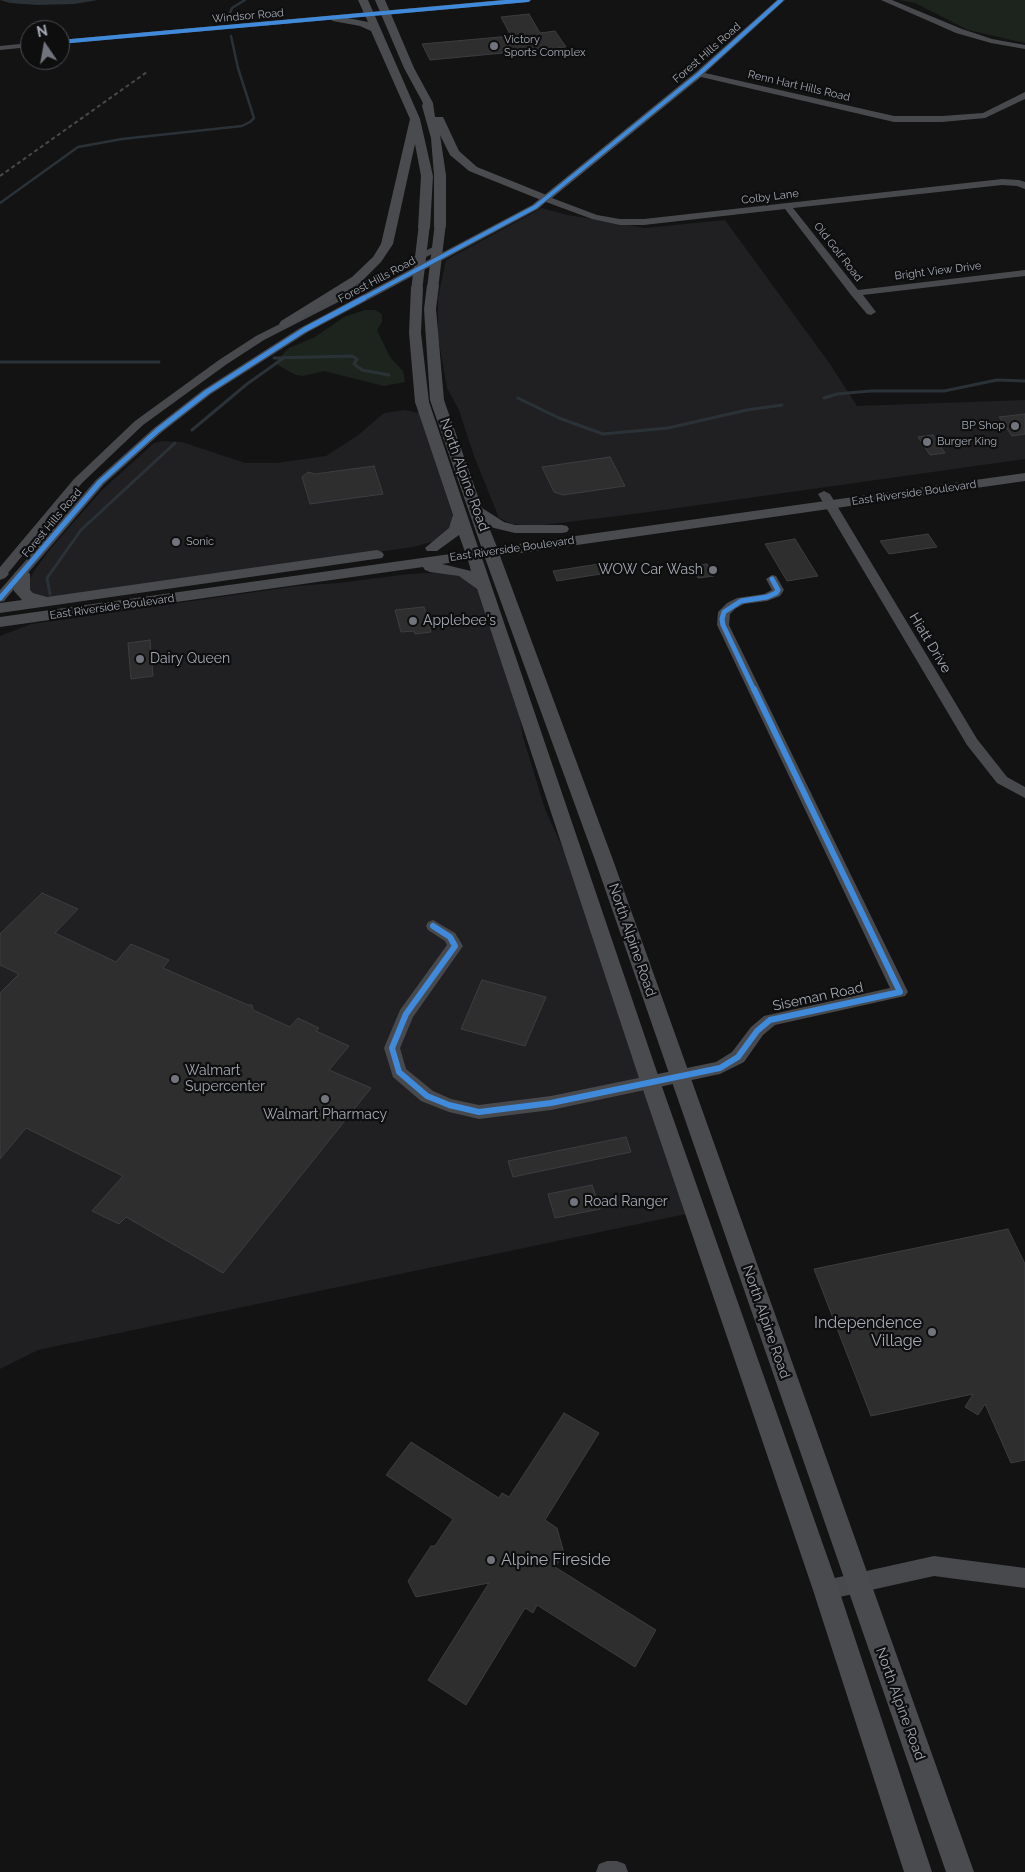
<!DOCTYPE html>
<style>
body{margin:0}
#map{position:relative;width:1025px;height:1872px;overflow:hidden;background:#131314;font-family:Raleway,sans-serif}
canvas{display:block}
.north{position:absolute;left:20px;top:20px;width:50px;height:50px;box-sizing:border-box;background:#0e0e0f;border:1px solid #4a4c51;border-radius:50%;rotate:348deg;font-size:14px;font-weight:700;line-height:20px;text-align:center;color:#a4a9b4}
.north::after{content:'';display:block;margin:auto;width:18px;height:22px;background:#71747c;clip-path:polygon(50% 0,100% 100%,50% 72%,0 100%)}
</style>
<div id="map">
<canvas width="1025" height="1872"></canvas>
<div class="north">N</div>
</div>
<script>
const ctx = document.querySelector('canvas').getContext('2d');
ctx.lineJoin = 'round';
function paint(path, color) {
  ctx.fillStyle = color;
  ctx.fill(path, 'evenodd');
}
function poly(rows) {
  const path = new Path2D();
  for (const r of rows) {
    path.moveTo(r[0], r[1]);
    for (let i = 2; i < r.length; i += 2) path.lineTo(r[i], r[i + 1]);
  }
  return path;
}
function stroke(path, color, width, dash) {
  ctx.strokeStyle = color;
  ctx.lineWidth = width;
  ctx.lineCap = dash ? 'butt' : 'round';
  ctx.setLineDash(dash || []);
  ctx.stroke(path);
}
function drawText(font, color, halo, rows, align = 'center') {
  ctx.font = font + ' Raleway,sans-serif';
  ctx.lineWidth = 4.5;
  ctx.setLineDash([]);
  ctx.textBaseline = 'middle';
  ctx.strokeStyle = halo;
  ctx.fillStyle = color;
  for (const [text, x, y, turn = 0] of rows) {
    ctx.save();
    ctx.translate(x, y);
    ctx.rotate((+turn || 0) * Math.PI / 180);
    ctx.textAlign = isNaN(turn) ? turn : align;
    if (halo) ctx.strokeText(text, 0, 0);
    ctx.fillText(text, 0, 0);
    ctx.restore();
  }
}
const built = poly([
 [542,208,568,215,645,228,725,220,830,364,857,406,1025,400,1025,459,642,513,535,526,512,524,499,518,474,456,459,410,447,388,438,337,438,298,446,260],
 [405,410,419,413,453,516,451,530,439,540,413,547,47,598,28,594,27,584,34,571,51,548,101,491,154,443,163,441,182,442,245,463,276,463,326,456,357,436,384,413],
 [446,572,465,578,477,590,519,714,523,737,545,809,570,864,686,1214,38,1350,0,1369,0,636,31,624,297,586,338,583,409,574]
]);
const green = poly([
 [899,0,1025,0,1025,43,968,30,915,3],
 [365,310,375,310,382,314,382,322,377,330,390,357,403,371,405,382,384,386,324,371,303,376,296,375,274,363,289,348,315,337,344,317]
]);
const water = poly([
 [0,0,98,0,74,4,37,5,10,3]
]);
const streamFar1 = poly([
 [228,18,232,8,245,0],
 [0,203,78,147,122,139,242,126,250,122,254,118,238,68,231,36]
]);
const stream = poly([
 [274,358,352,356,357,359,354,364,362,370,389,375],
 [0,362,159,362],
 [518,398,559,418,603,434,668,428,747,410,782,405],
 [824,398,837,394,870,391,944,391,997,380,1025,381],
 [192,430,247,384,285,357],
 [50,594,47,578,81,530,175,443]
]);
const building = poly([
 [529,14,540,33,555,31,566,47,430,60,422,44,511,36,501,17,529,14],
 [1025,414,1025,434,1012,436,999,417,1025,414],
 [933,435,945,453,930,455,918,437,933,435],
 [610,457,625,486,563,495,554,492,542,467,610,457],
 [374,466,383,494,310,504,302,477,308,472,315,474,374,466],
 [928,534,937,547,889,554,880,541,928,534],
 [795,539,818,576,787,581,765,544,795,539],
 [606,563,607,573,557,581,553,571,606,563],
 [707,564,714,576,698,578,692,566,707,564],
 [424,607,431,632,415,634,414,631,401,632,395,610,424,607],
 [150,640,153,676,131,679,128,643,150,640],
 [42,893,78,909,55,933,116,962,131,944,169,960,163,968,248,1005,252,1005,253,1010,290,1027,298,1018,319,1028,316,1031,349,1046,329,1070,371,1088,223,1273,126,1217,119,1224,92,1211,123,1176,26,1128,0,1159,0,993,19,974,0,965,0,934,42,893],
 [482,980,546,997,525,1046,461,1029,482,980],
 [626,1137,631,1152,513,1177,508,1161,626,1137],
 [592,1185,600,1209,555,1218,548,1194,592,1185],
 [1008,1229,1025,1264,1025,1460,1011,1463,985,1404,978,1415,965,1407,973,1394,871,1416,814,1269,1008,1229],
 [564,1413,599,1433,545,1520,557,1528,564,1553,555,1567,656,1630,635,1667,537,1605,533,1613,525,1608,466,1705,428,1680,489,1583,416,1597,408,1581,431,1546,435,1546,453,1519,386,1475,411,1442,499,1498,502,1493,509,1497,564,1413]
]);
const minor = poly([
 [502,0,532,0,528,2,60,44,60,40,502,0],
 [777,0,785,0,705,73,894,116,942,116,983,113,1025,92,1025,99,985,118,942,122,894,122,701,77,552,198,597,215,620,219,644,219,1002,179,1019,180,1025,182,1025,189,1017,186,1002,185,793,208,858,290,1025,270,1025,276,863,295,876,312,871,315,867,314,851,295,785,209,644,225,620,225,592,219,546,202,538,209,308,332,211,394,162,432,104,484,4,601,0,602,0,590,96,480,154,428,203,390,300,328,532,205,696,72,777,0],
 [881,0,892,0,962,29,992,39,1025,45,1025,49,991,43,956,33,881,0],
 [30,43,30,47,0,50,0,46,30,43],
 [433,247,436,248,436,252,264,340,227,364,143,425,82,483,4,578,0,579,0,567,74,479,135,421,219,360,256,336,433,247],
 [824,491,830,494,977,739,1007,777,1025,787,1025,798,997,783,967,745,818,494,824,491],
 [772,575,776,576,784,590,780,596,767,601,744,604,735,609,730,614,729,625,908,992,905,996,775,1025,763,1035,744,1062,720,1074,551,1110,479,1119,449,1112,421,1101,393,1077,384,1048,400,1010,447,945,445,941,428,930,426,926,428,922,433,920,455,933,463,946,413,1017,400,1048,406,1069,433,1091,451,1099,479,1105,551,1096,716,1062,732,1052,751,1027,764,1016,890,988,717,625,718,612,727,603,737,598,764,594,772,590,766,579,772,575],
 [934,1556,1025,1568,1025,1588,934,1576,826,1600,819,1597,816,1590,819,1583,826,1580,934,1556],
 [607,1861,617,1861,625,1864,628,1872,596,1872,599,1864,607,1861]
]);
const major = poly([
 [358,0,368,0,420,119,433,176,430,228,424,232,418,228,421,176,415,144,393,244,381,262,360,283,285,328,279,324,281,321,352,277,373,257,381,244,410,119,371,31,360,26,333,21,328,18,333,15,368,22,358,0],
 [375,0,385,0,414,68,433,103,435,117,443,117,444,119,459,151,477,167,549,196,551,198,549,200,541,200,469,171,450,155,440,135,446,175,446,227,444,229,436,229,434,227,434,175,431,138,422,106,423,103,404,68,375,0],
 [433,281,439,285,436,309,444,400,482,508,504,522,515,525,562,525,567,526,569,529,567,532,562,533,515,533,494,528,488,525,497,547,1025,473,1025,481,500,556,613,860,974,1872,946,1872,595,860,485,558,482,558,660,1081,839,1590,932,1872,904,1872,813,1590,640,1081,477,589,459,576,430,572,425,570,423,567,0,627,0,617,465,552,459,535,437,551,427,551,425,548,449,528,453,515,415,402,409,333,411,287,417,283,423,287,421,333,429,402,479,550,482,549,430,400,424,309,427,285,433,281],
 [468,560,471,571,442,564,468,560],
 [377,550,382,552,384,555,382,558,0,613,0,603,22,600,14,591,14,574,17,571,22,569,27,571,30,574,30,590,33,593,47,597,377,550],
 [0,570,6,571,9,574,5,578,0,580,0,570]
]);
const rail = poly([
 [0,176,147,72]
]);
const majorBridge = poly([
 [433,285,440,227],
 [417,287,424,228]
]);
const cyclewayFar2 = poly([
 [60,42,528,0],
 [362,299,535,207,699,74,781,0]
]);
const cyclewayFar1 = poly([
 [0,598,100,482,158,430,207,392,304,330,364,298],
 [754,690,723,625,722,619,724,612,741,601,767,597,776,593,778,590,772,579]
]);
const cycleway = poly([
 [433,926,450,937,455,946,406,1014,392,1048,399,1072,427,1096,449,1105,479,1112,551,1103,720,1068,738,1057,757,1031,770,1020,900,992,754,689]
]);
const markers = [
 [494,46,5,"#71747c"],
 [1015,426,5,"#71747c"],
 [927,442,5,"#71747c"],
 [176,542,5,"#71747c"],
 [713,570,5,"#71747c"],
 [413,621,5,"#71747c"],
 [140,659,5,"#71747c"],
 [175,1079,5,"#71747c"],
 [325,1099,5,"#71747c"],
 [574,1202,5,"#71747c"],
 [932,1332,5,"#71747c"],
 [491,1560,5,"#71747c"]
];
const farStreetnames = [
 ["Windsor Road",248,16,-5],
 ["Forest Hills Road",707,53,-41],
 ["Renn Hart Hills Road",799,86,13],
 ["Colby Lane",770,197,-7],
 ["Old Golf Road",838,252,52],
 ["Bright View Drive",938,271,-7],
 ["Forest Hills Road",377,280,-28],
 ["East Riverside Boulevard",914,493,-8],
 ["Forest Hills Road",52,523,-50],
 ["East Riverside Boulevard",512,549,-8],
 ["East Riverside Boulevard",112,607,-8]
];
const farPoinames = [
 ["Victory",504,40],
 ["Sports Complex",504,53],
 ["BP Shop",1005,426,"right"],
 ["Burger King",937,442],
 ["Sonic",186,542]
];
const streetNames = [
 ["North Alpine Road",464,475,70],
 ["Hiatt Drive",930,643,59],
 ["North Alpine Road",632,940,71],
 ["Siseman Road",818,997,-12],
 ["North Alpine Road",766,1322,71],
 ["North Alpine Road",900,1704,70]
];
const poiNames = [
 ["WOW Car Wash",703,570,"right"],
 ["Applebee's",423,621],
 ["Dairy Queen",150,659],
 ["Walmart",185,1071],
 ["Supercenter",185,1087],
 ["Walmart Pharmacy",325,1115,"center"],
 ["Road Ranger",584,1202]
];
const nearPoinames = [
 ["Independence",922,1323],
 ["Village",922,1341],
 ["Alpine Fireside",501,1560,"left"]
];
paint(built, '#202022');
paint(green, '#1d241e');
paint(water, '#2a3238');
stroke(streamFar1, '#2a3238', 2.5);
stroke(stream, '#2a3238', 3);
paint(building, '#2e2e2f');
stroke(building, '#3c3d40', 1);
paint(minor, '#48494c');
paint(major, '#4a4b4e');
stroke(rail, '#48494c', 2, [4, 3]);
stroke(majorBridge, '#4a4b4e', 11);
stroke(cyclewayFar2, '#408adc', 4);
stroke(cyclewayFar1, '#408adc', 5);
stroke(cycleway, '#408adc', 6);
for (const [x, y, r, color] of markers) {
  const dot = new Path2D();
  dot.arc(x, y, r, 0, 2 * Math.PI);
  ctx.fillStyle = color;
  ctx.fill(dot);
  stroke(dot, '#0e0e0f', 2);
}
drawText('11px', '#a4a9b4', '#0e0e0f', farStreetnames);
drawText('11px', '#a4a9b4', '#0e0e0f', farPoinames, 'left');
drawText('14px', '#a4a9b4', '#0e0e0f', streetNames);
drawText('14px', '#a4a9b4', '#0e0e0f', poiNames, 'left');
drawText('16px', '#a4a9b4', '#0e0e0f', nearPoinames, 'right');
</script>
